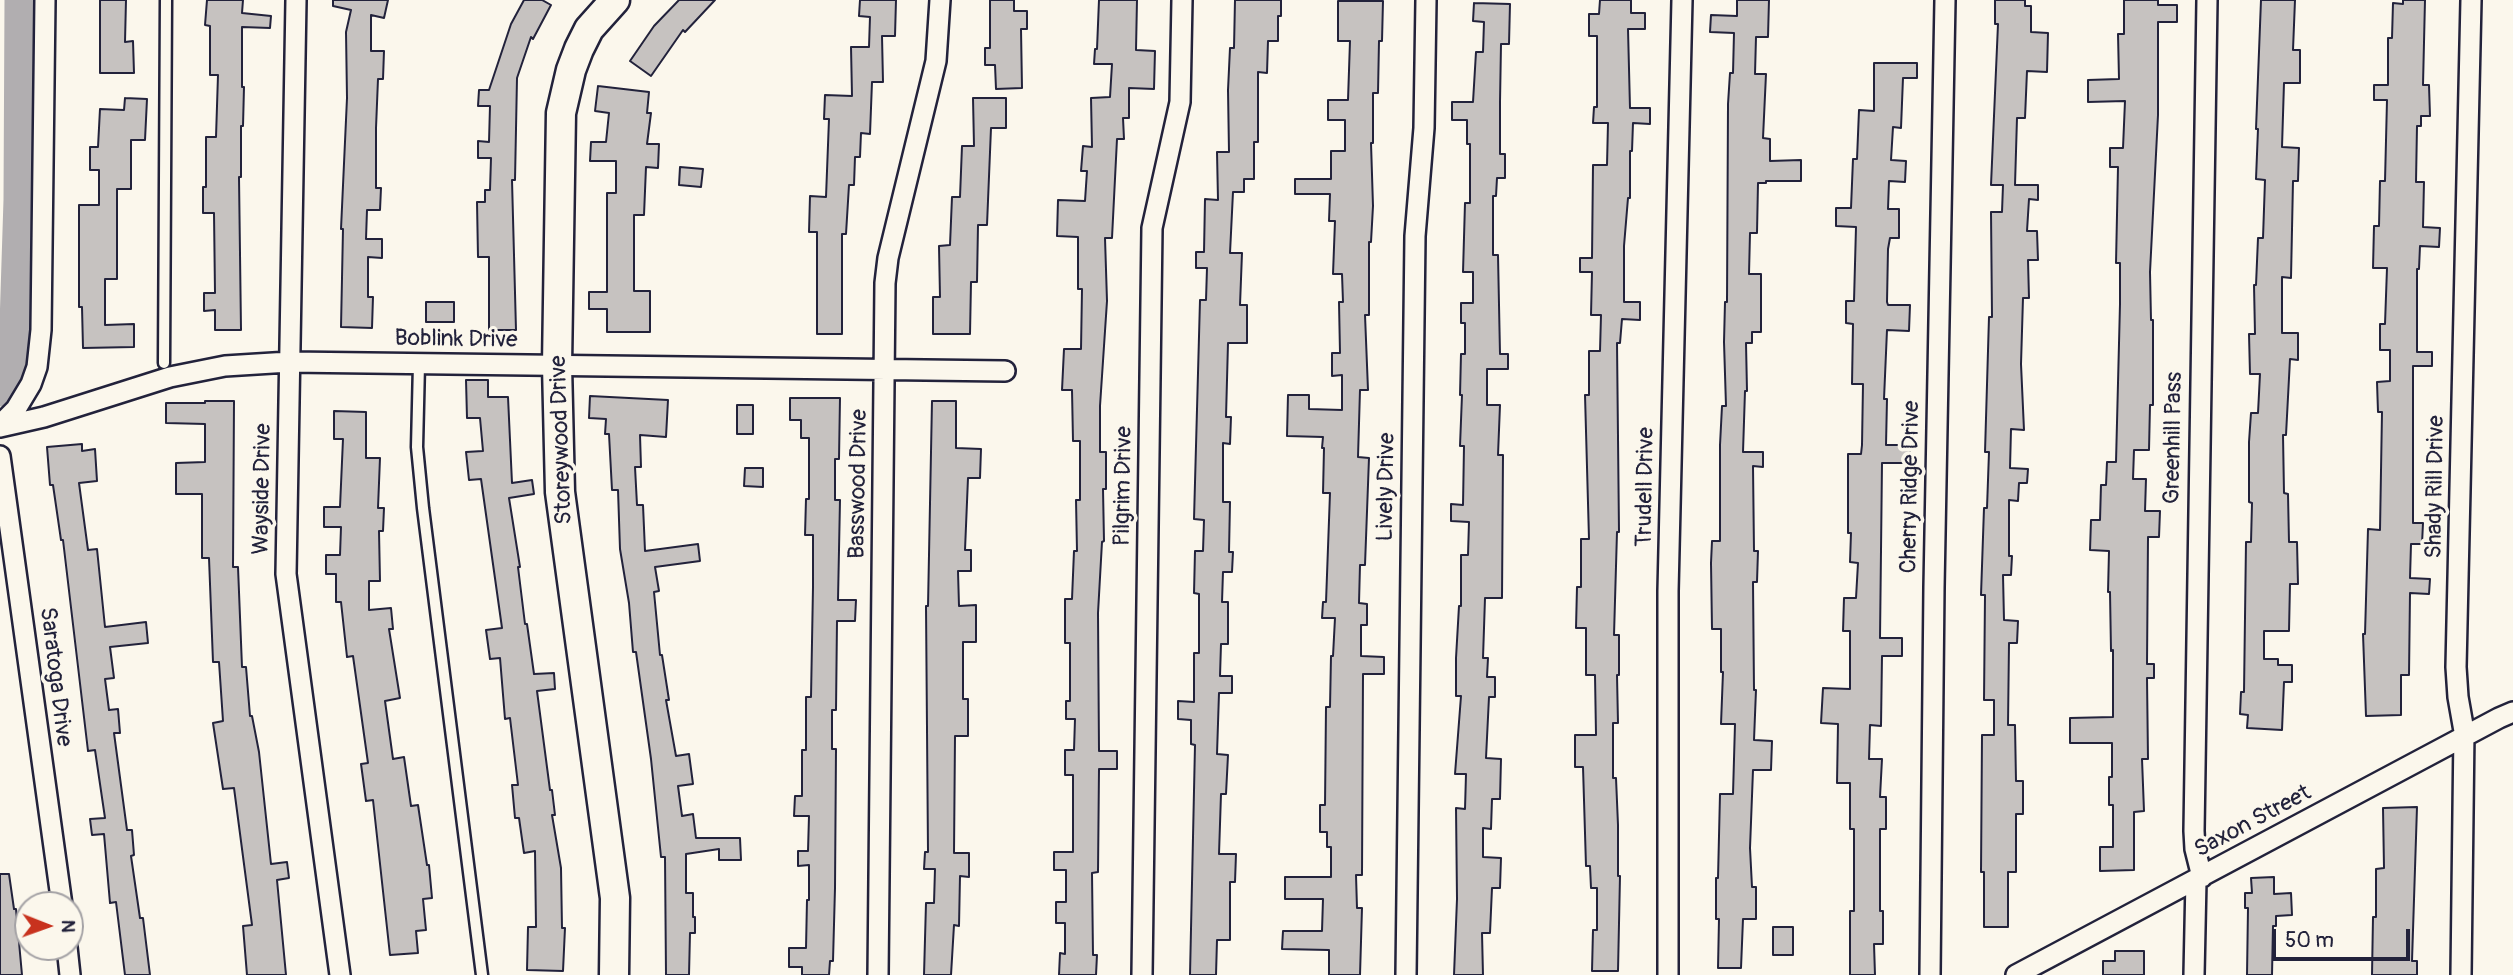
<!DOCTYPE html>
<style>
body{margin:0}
#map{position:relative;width:2513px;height:975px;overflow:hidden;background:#fbf7ec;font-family:Pangolin,sans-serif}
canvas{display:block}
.north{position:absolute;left:14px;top:891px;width:70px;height:70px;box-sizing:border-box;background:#fbf7ec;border:2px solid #a4a2a5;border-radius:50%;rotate:91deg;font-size:19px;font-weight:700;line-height:28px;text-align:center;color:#22223b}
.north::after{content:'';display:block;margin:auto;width:24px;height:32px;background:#c8321e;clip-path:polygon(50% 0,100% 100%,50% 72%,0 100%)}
.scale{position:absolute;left:2272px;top:929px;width:138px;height:32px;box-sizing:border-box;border:4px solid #22223b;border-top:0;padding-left:9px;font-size:21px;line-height:24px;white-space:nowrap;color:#22223b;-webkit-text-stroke:5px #fbf7ec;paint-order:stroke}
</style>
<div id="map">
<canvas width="2513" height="975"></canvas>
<div class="north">N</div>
<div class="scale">50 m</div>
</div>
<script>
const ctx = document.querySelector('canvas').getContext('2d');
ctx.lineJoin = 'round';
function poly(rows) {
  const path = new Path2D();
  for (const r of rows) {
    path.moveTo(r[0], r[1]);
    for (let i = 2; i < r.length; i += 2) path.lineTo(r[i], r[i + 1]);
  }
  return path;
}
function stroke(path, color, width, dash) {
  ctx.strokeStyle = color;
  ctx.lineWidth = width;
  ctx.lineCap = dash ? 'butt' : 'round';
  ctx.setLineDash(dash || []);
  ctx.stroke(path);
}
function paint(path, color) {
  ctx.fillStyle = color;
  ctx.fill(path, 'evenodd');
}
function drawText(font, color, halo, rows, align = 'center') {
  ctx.font = font + ' Pangolin,sans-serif';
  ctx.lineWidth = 7;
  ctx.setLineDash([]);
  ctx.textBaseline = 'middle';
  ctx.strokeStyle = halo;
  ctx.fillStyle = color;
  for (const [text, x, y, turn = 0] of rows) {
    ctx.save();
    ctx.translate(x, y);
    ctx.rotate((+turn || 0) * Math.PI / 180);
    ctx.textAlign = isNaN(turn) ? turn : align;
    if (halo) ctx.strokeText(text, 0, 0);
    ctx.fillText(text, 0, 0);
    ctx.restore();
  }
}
const river = poly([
 [0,390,15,356,20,200,21,0]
]);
const building = poly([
 [100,0,126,0,125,42,133,41,134,73,100,73,100,0],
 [207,0,243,0,242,13,271,16,270,28,242,27,242,87,244,87,243,126,241,126,241,177,239,177,241,330,215,330,215,310,204,311,204,293,215,293,214,213,203,213,203,187,206,187,206,137,216,137,218,75,210,75,210,26,205,25,207,0],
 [333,0,388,0,384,18,371,15,371,51,384,51,383,79,378,79,376,128,376,188,381,188,380,210,367,210,366,239,382,239,382,258,368,257,368,297,373,297,372,328,341,327,343,229,341,229,347,98,346,32,351,10,333,6,333,0],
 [524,0,542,0,551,5,533,39,531,37,517,78,515,180,512,180,516,330,489,330,489,257,478,257,477,202,485,202,485,190,490,190,491,158,478,158,478,141,489,142,490,106,478,106,479,90,489,90,511,24,524,0],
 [679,0,715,0,685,32,683,30,651,76,630,61,654,26,679,0],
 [860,0,896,0,895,36,882,36,883,82,872,82,870,134,861,133,860,157,855,157,854,185,849,185,846,234,842,234,842,334,817,334,817,232,809,232,810,196,826,197,829,119,824,119,825,95,852,96,851,47,869,47,870,17,859,16,860,0],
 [990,0,1014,0,1014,11,1027,11,1027,29,1021,29,1022,88,996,89,995,65,985,65,985,48,990,48,990,0],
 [1099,0,1137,0,1136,50,1155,51,1154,89,1129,88,1129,118,1123,118,1124,139,1117,139,1112,238,1105,238,1107,301,1100,406,1100,452,1106,452,1106,489,1103,489,1104,541,1102,542,1098,613,1099,751,1117,751,1117,769,1099,769,1098,872,1092,873,1093,955,1097,955,1096,975,1059,975,1060,953,1065,954,1065,923,1056,923,1056,902,1066,902,1066,870,1054,870,1054,852,1073,852,1073,775,1065,775,1065,750,1074,750,1075,719,1066,719,1066,701,1070,701,1070,643,1065,643,1065,599,1072,599,1074,551,1077,551,1076,500,1080,500,1080,441,1073,441,1072,390,1062,390,1064,349,1081,349,1082,289,1078,289,1078,237,1057,236,1058,200,1085,201,1087,171,1081,171,1083,146,1092,147,1091,98,1110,97,1112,64,1094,64,1095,49,1097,49,1099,0],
 [1235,0,1281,0,1281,16,1278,16,1278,41,1268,41,1267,73,1258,72,1258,142,1254,142,1254,179,1244,179,1244,192,1233,192,1230,253,1242,253,1240,305,1247,305,1247,343,1228,343,1226,417,1231,417,1230,444,1223,443,1223,502,1230,502,1229,552,1233,552,1232,572,1223,572,1222,602,1228,602,1228,644,1221,644,1220,676,1232,676,1232,693,1219,693,1217,754,1228,755,1226,794,1221,794,1219,854,1236,854,1235,882,1230,882,1230,940,1217,940,1216,975,1190,975,1195,745,1191,744,1191,720,1178,719,1178,701,1194,702,1194,653,1199,653,1199,594,1194,593,1195,551,1203,551,1204,520,1194,519,1200,300,1206,300,1207,268,1196,268,1196,252,1204,252,1205,199,1218,200,1217,152,1229,152,1228,90,1230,48,1234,48,1235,0],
 [1600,0,1631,0,1631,13,1645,13,1645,29,1628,29,1630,108,1650,108,1650,124,1633,123,1632,151,1630,151,1630,198,1628,198,1624,246,1624,302,1640,302,1640,320,1622,319,1620,343,1617,343,1619,532,1617,532,1614,635,1619,635,1619,675,1617,675,1618,723,1613,723,1613,778,1616,778,1618,825,1618,876,1620,876,1618,971,1592,971,1593,930,1597,930,1597,888,1591,888,1590,866,1586,866,1583,767,1575,767,1575,735,1596,735,1595,675,1586,675,1586,628,1576,628,1577,587,1581,587,1581,539,1589,539,1585,395,1589,395,1589,351,1600,351,1601,315,1591,315,1592,272,1580,272,1580,258,1592,258,1593,165,1607,165,1608,123,1593,123,1594,107,1597,107,1597,36,1589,36,1589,14,1599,14,1600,0],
 [1737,0,1769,0,1768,37,1756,37,1755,74,1766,74,1763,138,1770,139,1770,161,1801,160,1801,181,1766,181,1766,183,1758,183,1757,233,1750,233,1749,274,1761,274,1761,332,1752,332,1752,343,1746,343,1747,391,1745,391,1743,452,1763,452,1763,467,1753,466,1754,551,1758,551,1757,582,1753,582,1754,690,1756,690,1754,740,1772,741,1771,770,1753,770,1750,848,1752,887,1756,887,1756,919,1743,919,1741,968,1718,968,1719,919,1716,919,1716,878,1718,878,1720,794,1733,794,1735,724,1721,724,1723,672,1721,672,1721,629,1712,629,1711,563,1712,541,1720,541,1720,445,1722,406,1726,406,1724,342,1725,302,1727,302,1728,104,1730,73,1733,73,1734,33,1710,32,1711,15,1737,16,1737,0],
 [1995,0,2025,0,2025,6,2031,6,2031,32,2048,33,2047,72,2027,71,2025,118,2017,118,2015,185,2038,185,2038,200,2029,199,2027,231,2037,231,2038,260,2028,260,2029,298,2023,298,2021,364,2024,430,2011,429,2010,468,2028,469,2027,483,2019,483,2018,501,2009,500,2009,556,2012,556,2011,575,2003,575,2004,620,2018,621,2017,643,2009,643,2008,725,2015,725,2016,781,2023,781,2023,814,2016,814,2016,872,2008,872,2008,927,1984,927,1984,872,1981,872,1982,735,1994,735,1994,700,1984,700,1985,595,1981,595,1984,508,1987,508,1989,452,1985,452,1989,317,1992,317,1991,212,2002,212,2003,185,1991,185,1998,24,1995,24,1995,0],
 [2124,0,2158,0,2158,5,2177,5,2177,22,2158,22,2158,115,2150,272,2151,320,2153,320,2153,405,2150,405,2149,450,2134,450,2133,479,2146,479,2145,511,2160,511,2159,537,2148,537,2147,664,2154,664,2154,678,2147,678,2148,759,2142,759,2144,811,2134,812,2134,870,2100,871,2100,847,2113,847,2113,805,2109,805,2109,777,2112,777,2112,743,2070,743,2070,718,2113,717,2113,650,2111,651,2110,592,2108,592,2109,551,2090,550,2091,520,2100,520,2101,485,2106,485,2107,462,2116,462,2120,304,2120,263,2116,263,2118,167,2110,167,2110,148,2123,148,2125,101,2088,102,2088,80,2119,79,2118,34,2124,34,2124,0],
 [2261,0,2295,0,2293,50,2300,50,2300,83,2284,83,2282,147,2299,148,2298,181,2293,181,2291,278,2282,277,2282,333,2298,333,2298,360,2290,359,2286,435,2283,435,2284,493,2288,494,2289,542,2297,542,2298,584,2290,584,2289,631,2264,631,2264,659,2278,659,2278,665,2292,665,2292,682,2284,682,2282,730,2247,728,2248,715,2240,714,2241,692,2244,692,2246,542,2251,542,2252,503,2249,502,2249,442,2251,413,2258,413,2260,374,2250,374,2249,334,2255,334,2254,285,2256,285,2258,238,2263,238,2265,180,2256,179,2258,129,2256,129,2261,0],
 [2403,0,2425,0,2423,85,2429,85,2430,116,2421,116,2421,126,2417,126,2416,182,2424,182,2423,227,2440,228,2439,247,2420,246,2419,269,2417,269,2417,352,2432,352,2432,366,2413,366,2413,523,2423,523,2422,544,2411,544,2410,578,2430,579,2429,594,2410,593,2409,675,2401,675,2401,715,2366,716,2363,634,2365,634,2368,529,2380,530,2382,412,2378,412,2377,382,2390,381,2390,350,2380,350,2380,324,2385,324,2387,268,2373,268,2374,226,2379,226,2380,181,2385,181,2387,100,2374,100,2374,85,2388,85,2388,38,2392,38,2393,3,2403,4,2403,0],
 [1338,1,1383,1,1382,41,1379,41,1378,93,1373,93,1373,143,1371,143,1373,206,1371,242,1369,242,1369,315,1365,315,1368,390,1360,390,1358,457,1369,458,1365,565,1360,565,1359,603,1367,604,1367,625,1361,625,1361,656,1384,657,1384,674,1363,674,1362,875,1356,875,1357,908,1362,908,1360,975,1329,975,1329,950,1282,949,1283,931,1322,931,1323,899,1285,899,1285,877,1331,877,1331,847,1327,847,1327,832,1320,832,1320,805,1325,805,1326,707,1330,707,1331,656,1333,656,1335,618,1322,618,1323,602,1326,602,1330,493,1323,493,1324,448,1322,448,1323,437,1287,436,1288,395,1309,395,1309,409,1342,410,1342,375,1332,376,1332,353,1340,353,1339,302,1343,302,1342,274,1333,274,1335,221,1329,221,1330,194,1295,194,1295,179,1331,179,1331,151,1345,151,1345,120,1328,120,1328,100,1348,100,1350,41,1338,41,1338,1],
 [1474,3,1510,4,1509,44,1501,44,1500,102,1500,154,1505,154,1505,178,1497,178,1496,196,1493,196,1493,255,1498,255,1500,354,1508,354,1508,369,1487,369,1487,405,1500,405,1498,455,1503,455,1502,598,1485,598,1483,658,1488,658,1487,677,1495,677,1495,697,1489,697,1486,758,1501,759,1500,799,1492,799,1491,829,1483,828,1483,857,1501,858,1500,888,1492,888,1490,933,1482,933,1483,975,1454,975,1457,899,1456,808,1465,809,1466,774,1455,774,1461,696,1456,696,1456,658,1459,606,1461,606,1461,555,1468,555,1469,522,1451,521,1451,504,1463,505,1464,446,1460,446,1462,395,1460,395,1461,354,1465,354,1465,323,1461,323,1461,303,1473,303,1473,272,1463,272,1465,203,1470,203,1470,144,1467,144,1467,120,1452,120,1452,102,1473,102,1476,52,1483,52,1484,22,1473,21,1474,3],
 [1874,63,1917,63,1917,78,1903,78,1901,128,1893,127,1891,160,1906,161,1905,182,1889,181,1888,209,1899,209,1899,238,1890,238,1888,249,1887,302,1888,305,1910,305,1909,331,1887,330,1884,399,1887,399,1886,445,1910,445,1910,463,1882,463,1880,638,1902,638,1902,656,1882,656,1881,726,1870,725,1869,759,1882,759,1880,797,1886,797,1886,829,1880,829,1880,911,1883,911,1883,944,1874,944,1875,975,1850,975,1850,911,1854,911,1854,829,1850,829,1850,783,1837,783,1838,724,1821,723,1823,688,1850,689,1850,631,1843,631,1844,598,1856,598,1858,563,1850,562,1851,533,1848,533,1848,454,1861,454,1862,445,1863,384,1852,384,1853,324,1846,323,1846,301,1854,301,1856,227,1836,226,1836,208,1851,208,1853,159,1857,159,1859,110,1874,111,1874,63],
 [598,86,649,92,647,113,651,113,647,144,659,144,658,168,646,167,644,215,634,215,634,291,650,291,650,332,607,332,607,309,589,309,589,292,607,292,607,193,616,193,616,161,590,161,591,142,606,142,609,113,595,111,598,86],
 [125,98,147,99,145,140,131,140,131,189,117,189,117,279,105,279,105,325,134,324,134,347,83,348,82,307,79,307,79,205,99,205,99,170,90,170,90,147,98,147,100,109,124,110,125,98],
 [973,98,1006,98,1006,128,991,128,987,225,978,225,977,282,971,282,970,334,933,334,933,297,940,297,939,246,950,245,952,197,960,197,962,146,974,146,973,98],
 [680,167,703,169,701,187,679,185,680,167],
 [426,302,454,302,454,322,426,322,426,302],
 [466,380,488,380,488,397,508,397,512,483,532,480,534,494,509,498,520,567,518,567,525,624,527,624,534,674,554,673,555,689,537,691,550,790,552,790,555,815,552,815,561,868,562,928,565,928,563,971,527,970,528,927,536,927,535,851,524,853,519,818,515,818,512,785,518,785,510,718,505,719,500,658,490,659,486,630,502,628,481,479,469,480,466,452,483,451,480,418,467,418,466,380],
 [590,396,668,400,666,437,640,435,641,467,635,467,637,505,643,505,645,551,698,544,700,561,655,567,659,591,654,592,660,655,662,655,669,700,666,700,676,756,689,754,693,784,678,786,682,816,693,814,696,838,740,838,741,860,719,860,719,849,686,854,686,893,693,893,693,917,695,917,695,933,690,933,689,975,666,975,665,857,661,857,651,759,636,652,633,652,629,603,620,549,618,490,612,490,609,434,605,434,606,419,589,418,590,396],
 [790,398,840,398,839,459,835,459,835,500,840,500,838,600,856,600,855,621,837,621,836,710,832,710,832,749,836,749,835,888,833,961,830,961,829,975,802,975,802,967,789,967,789,948,806,948,807,900,809,900,809,865,798,866,798,851,808,851,809,816,794,816,795,796,802,796,802,750,806,750,806,697,811,697,813,587,813,535,805,535,806,499,809,499,809,438,801,438,801,420,790,420,790,398],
 [205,401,234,401,233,567,238,567,242,667,246,667,250,716,252,716,259,752,271,864,287,862,289,878,277,880,286,975,247,975,243,926,252,925,234,788,223,789,213,723,223,721,219,662,213,662,209,558,202,558,202,494,176,494,176,463,205,462,205,424,166,423,166,403,205,403,205,401],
 [932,401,956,401,956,448,981,449,980,478,968,478,965,550,971,550,971,571,958,571,959,606,976,605,976,642,963,642,963,699,968,699,968,736,955,736,954,853,969,853,969,877,960,876,959,926,954,925,951,975,924,975,926,903,934,903,935,869,924,869,925,852,928,852,926,606,928,606,932,401],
 [737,405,753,405,753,434,737,434,737,405],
 [334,411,366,412,366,458,380,458,378,508,384,508,383,531,379,531,380,581,369,581,369,610,391,608,393,629,389,629,400,698,385,701,393,759,404,757,411,806,418,805,427,865,429,865,432,898,423,899,426,930,416,931,418,953,390,955,373,800,366,801,361,764,368,763,353,656,347,657,341,602,336,602,336,574,326,574,326,555,340,555,341,527,324,527,324,507,340,507,343,439,334,439,334,411],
 [82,444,82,451,95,449,97,481,79,483,88,550,97,549,105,627,146,622,148,643,110,647,114,678,105,679,109,710,118,709,120,733,114,733,127,830,132,830,134,855,131,856,140,918,143,918,150,975,125,975,116,902,110,903,104,834,92,835,90,819,105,818,95,750,88,751,63,540,61,540,53,485,50,485,47,447,82,444],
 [745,468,763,468,763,487,744,486,745,468],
 [2417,807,2412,961,2417,961,2417,975,2372,975,2373,917,2376,917,2376,869,2384,868,2383,808,2417,807],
 [0,874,9,874,14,909,16,909,22,975,0,975,0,874],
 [2274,877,2274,894,2291,893,2292,915,2276,916,2276,926,2273,926,2272,975,2247,975,2248,908,2245,908,2245,893,2252,893,2251,878,2274,877],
 [1773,927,1793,927,1793,955,1773,955,1773,927],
 [2115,951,2144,951,2144,975,2103,975,2103,961,2115,961,2115,951]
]);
const lane = poly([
 [164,363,166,0],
 [419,364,417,447,423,508,482,975]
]);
const street = poly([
 [296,0,286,574,340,975],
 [0,425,16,409,31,384,37,367,41,330,45,0],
 [0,427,44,417,170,377,225,366,289,362,1005,371],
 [0,456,62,905],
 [2202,877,2195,849,2194,831,2207,0],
 [67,947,70,975],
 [878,975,885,283,888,258,936,61,940,0],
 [1142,975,1152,228,1180,102,1182,0],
 [1406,975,1415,236,1424,128,1426,0],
 [1668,975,1668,591,1682,0],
 [1930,975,1934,587,1945,0],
 [2016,975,2499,718,2513,712],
 [2194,975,2196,880],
 [2461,975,2464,731,2458,697,2456,667,2471,0]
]);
const secondary = poly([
 [614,975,615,898,560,492,557,365,561,113,571,70,579,49,589,29,615,0]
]);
const streetNames = [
 ["Boblink Drive",456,340,1],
 ["Greenhill Pass",2174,438,-89],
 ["Storeywood Drive",562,440,-92],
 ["Basswood Drive",859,484,-89],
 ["Pilgrim Drive",1124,486,-89],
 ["Lively Drive",1387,487,-89],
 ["Trudell Drive",1646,487,-89],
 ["Cherry Ridge Drive",1911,487,-89],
 ["Shady Rill Drive",2436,487,-89],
 ["Wayside Drive",263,489,-89],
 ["Saratoga Drive",55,677,83],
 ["Saxon Street",2253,822,-28]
];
stroke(river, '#b1aeb0', 33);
paint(building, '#c6c2c0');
stroke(building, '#22223b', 2);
stroke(lane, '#22223b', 15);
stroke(street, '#22223b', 24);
stroke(secondary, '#22223b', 33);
stroke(lane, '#fbf7ec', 10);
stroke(street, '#fbf7ec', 19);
stroke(secondary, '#fbf7ec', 28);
drawText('23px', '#22223b', '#fbf7ec', streetNames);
</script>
